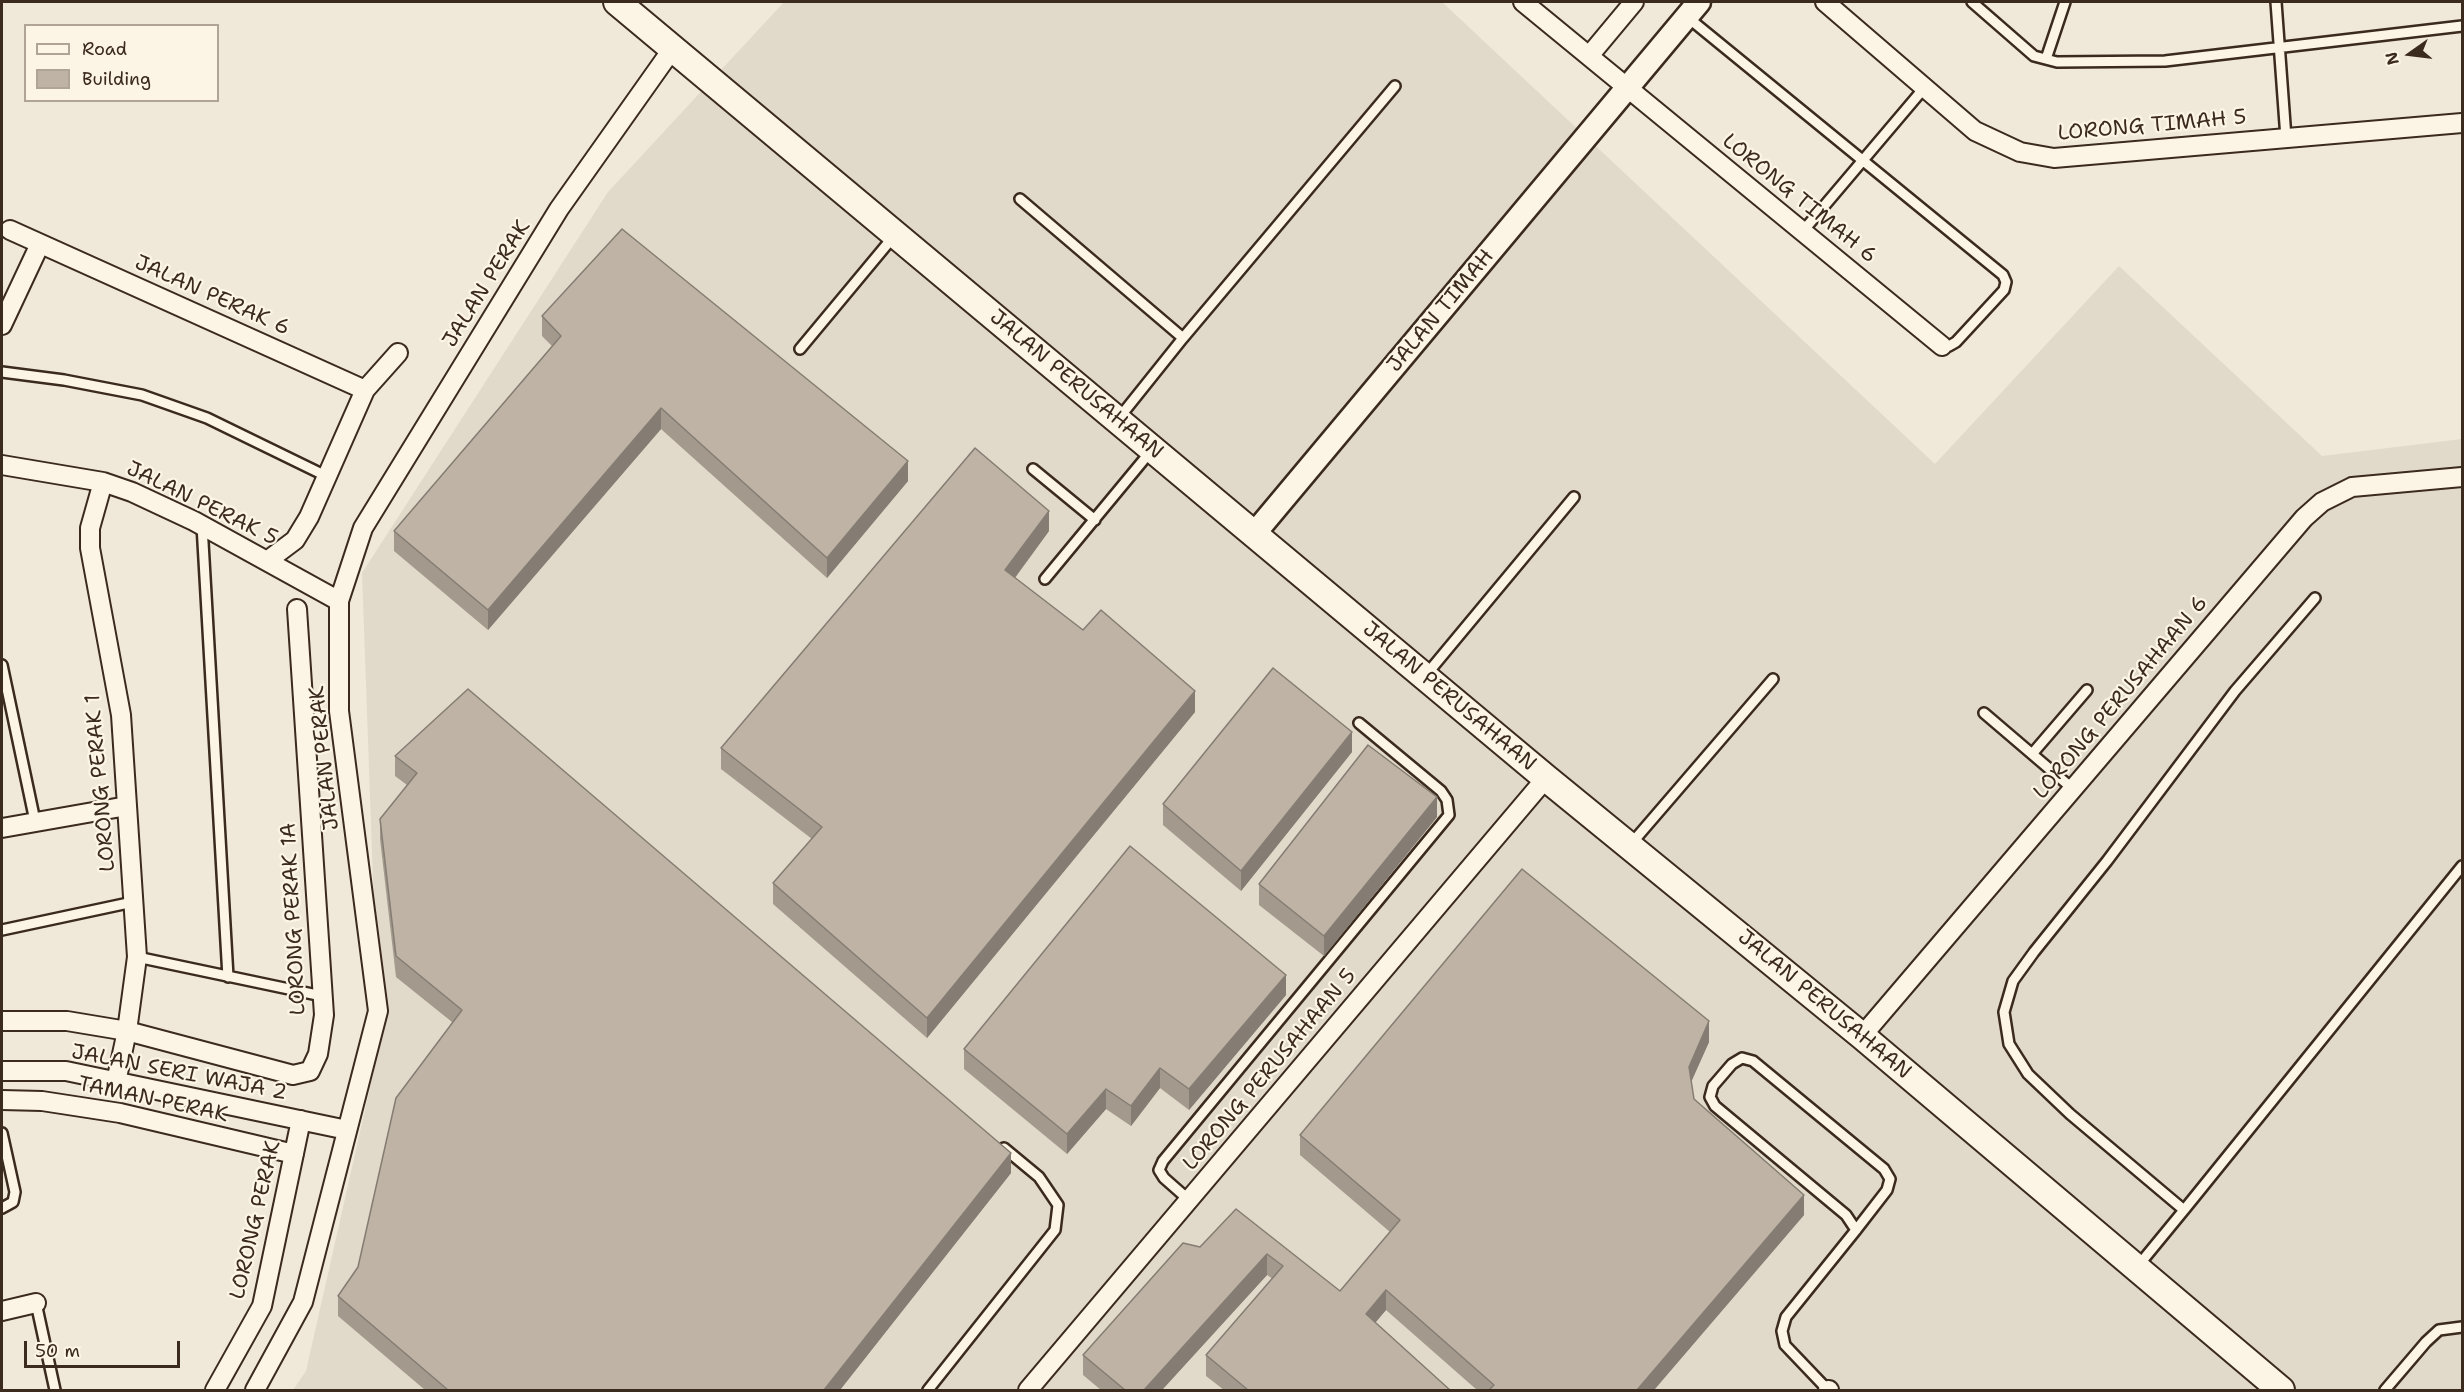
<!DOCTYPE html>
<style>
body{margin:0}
#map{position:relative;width:2464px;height:1392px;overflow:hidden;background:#f0e9d9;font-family:"Shantell Sans",sans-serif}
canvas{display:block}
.frame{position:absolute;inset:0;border:3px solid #3b2a1e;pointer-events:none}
.legend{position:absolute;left:24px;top:24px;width:195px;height:78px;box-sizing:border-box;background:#fcf5e5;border:2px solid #afa495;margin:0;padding:8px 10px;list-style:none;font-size:18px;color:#3b2a1e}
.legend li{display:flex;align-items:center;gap:12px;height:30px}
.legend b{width:30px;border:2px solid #afa495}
.north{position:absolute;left:2380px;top:24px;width:60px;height:60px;-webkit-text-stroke:4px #fcf5e5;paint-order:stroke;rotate:256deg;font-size:16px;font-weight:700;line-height:24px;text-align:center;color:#3b2a1e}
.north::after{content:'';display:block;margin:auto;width:21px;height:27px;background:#3b2a1e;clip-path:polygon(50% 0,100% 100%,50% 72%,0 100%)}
.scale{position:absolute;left:24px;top:1341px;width:156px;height:27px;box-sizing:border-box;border:3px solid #3b2a1e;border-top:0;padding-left:8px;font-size:18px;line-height:21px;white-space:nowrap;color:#3b2a1e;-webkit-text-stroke:4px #fcf5e5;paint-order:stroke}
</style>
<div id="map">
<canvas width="2464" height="1392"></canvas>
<div class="frame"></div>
<ul class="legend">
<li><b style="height:8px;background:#fcf5e5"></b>Road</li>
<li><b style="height:16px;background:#beb3a4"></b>Building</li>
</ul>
<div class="north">N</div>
<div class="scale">50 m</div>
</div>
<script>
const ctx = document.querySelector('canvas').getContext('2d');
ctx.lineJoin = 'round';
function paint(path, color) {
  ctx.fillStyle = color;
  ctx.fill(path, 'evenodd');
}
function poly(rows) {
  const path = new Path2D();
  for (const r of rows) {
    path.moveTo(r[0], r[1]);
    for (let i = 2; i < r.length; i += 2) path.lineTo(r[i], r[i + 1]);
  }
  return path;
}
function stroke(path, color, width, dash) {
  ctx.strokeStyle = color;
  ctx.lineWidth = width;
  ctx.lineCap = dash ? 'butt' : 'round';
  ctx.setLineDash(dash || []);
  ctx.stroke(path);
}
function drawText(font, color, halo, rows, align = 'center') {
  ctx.font = font + ' "Shantell Sans",sans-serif';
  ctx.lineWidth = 4.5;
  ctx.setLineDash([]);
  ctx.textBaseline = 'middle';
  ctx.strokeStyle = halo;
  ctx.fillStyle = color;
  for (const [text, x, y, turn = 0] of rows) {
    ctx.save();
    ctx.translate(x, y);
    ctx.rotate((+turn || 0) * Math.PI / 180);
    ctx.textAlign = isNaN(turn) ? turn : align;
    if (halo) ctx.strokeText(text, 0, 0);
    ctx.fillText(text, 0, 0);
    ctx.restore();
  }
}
const built = poly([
 [784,2,1442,2,1935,464,2119,266,2322,456,2462,439,2462,1390,293,1390,306,1371,379,1048,362,573,608,192]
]);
const service = poly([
 [1972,2,2034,56,2057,62,2165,61,2462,26],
 [2276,2,2286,138],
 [1686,16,2003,275,2006,282,2004,290,1956,342,1949,346,1942,346],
 [2046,59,2065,2],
 [1020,199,1183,338],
 [1803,231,1925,87],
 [800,349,894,236],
 [2,372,64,380,142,395,207,418,326,476],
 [1119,418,1183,338,1395,86],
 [1033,469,1095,520],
 [202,525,228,977],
 [1045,579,1151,451],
 [2,665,35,821],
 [1426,675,1574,497],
 [1984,713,2073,789],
 [2032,754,2087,690],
 [1631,844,1773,679],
 [2,930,133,902],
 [137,957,322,996],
 [2,1133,15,1192,13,1202,2,1208],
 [1189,1200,1164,1178,1159,1170,1163,1161,1449,815,1447,800,1441,791,1359,723],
 [2184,1210,2462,866],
 [2138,1266,2184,1210,2070,1114,2028,1074,2009,1044,2004,1012,2013,981,2034,952,2107,861,2235,691,2315,598],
 [36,1303,55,1390],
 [928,1390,1055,1230,1058,1205,1039,1177,1004,1148],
 [1828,1390,1785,1345,1782,1331,1786,1317,1856,1230,1887,1190,1890,1179,1884,1169,1753,1061,1742,1058,1732,1064,1713,1086,1710,1097,1715,1106,1846,1215,1856,1230],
 [2385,1390,2426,1342,2439,1330,2462,1327]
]);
const minor = poly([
 [1523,2,1942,346],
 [1825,2,1975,131,2020,152,2054,158,2462,123],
 [1589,56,1634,2],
 [10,230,365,390],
 [2,325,40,244],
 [2,465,103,482,132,492,194,521,339,601],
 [103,482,90,528,90,548,121,715,137,957,127,1031,116,1082],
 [267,561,295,540,309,517,365,390,398,353],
 [2,828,127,806],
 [2,1021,67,1021,127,1031,293,1075,310,1071,318,1054,324,1015,297,609],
 [1862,1036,2304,518,2322,502,2352,487,2462,477],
 [2,1071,66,1071,347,1130],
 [2,1100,42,1101,120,1113,294,1154],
 [2,1311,36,1303],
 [215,1390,262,1306,301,1120],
 [255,1390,303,1302,378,1011,339,711,339,601,363,528,559,209,673,48],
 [1028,1390,1546,778],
 [1828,1390,1829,1390]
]);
const tertiary = poly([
 [1254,534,1699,2]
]);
const secondary = poly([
 [617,2,1546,778,1862,1036,2281,1390]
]);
const wall = poly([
 [542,316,908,481,827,578,661,429,488,630,394,551,394,531,552,346,542,336],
 [1049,531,1015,578,1083,630,1195,712,927,1038,773,904,773,883,812,839,721,769,721,748],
 [1352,752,1241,891,1163,825,1163,804],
 [395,756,1011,1173,840,1390,425,1390,338,1316,338,1296,358,1267,452,1022,396,977,380,839,380,819,407,785,395,776],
 [1437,817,1324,956,1259,905,1259,884],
 [1286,995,1189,1110,1160,1088,1131,1126,1106,1109,1067,1154,964,1069,964,1049],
 [1709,1042,1691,1081,1694,1099,1804,1215,1654,1390,1477,1390,1386,1310,1375,1322,1450,1390,1224,1390,1206,1376,1206,1355,1273,1279,1267,1275,1162,1390,1101,1390,1083,1375,1083,1355,1200,1247,1236,1209,1340,1291,1390,1232,1300,1155,1300,1135]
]);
const shadedWall = poly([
 [661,408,661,429,488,630,488,610],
 [908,461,908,481,827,578,827,558],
 [1049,511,1049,531,1005,591,1005,570],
 [1195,691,1195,712,927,1038,927,1018],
 [1352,732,1352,752,1241,891,1241,871],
 [1437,797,1437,817,1324,956,1324,936],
 [1286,975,1286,995,1189,1110,1189,1089],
 [1709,1021,1709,1042,1689,1087,1689,1067],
 [1160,1068,1160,1088,1131,1126,1131,1106],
 [1106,1089,1106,1109,1067,1154,1067,1134],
 [1011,1153,1011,1173,840,1390,824,1390],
 [1804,1195,1804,1215,1654,1390,1637,1390],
 [1267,1254,1267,1275,1162,1390,1144,1390],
 [1386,1290,1386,1310,1366,1334,1366,1314]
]);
const building = poly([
 [622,229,908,461,827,558,661,408,488,610,394,531,561,336,542,316,622,229],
 [975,448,1049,511,1005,570,1083,630,1101,610,1195,691,927,1018,773,883,822,827,721,748,975,448],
 [1273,668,1352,732,1241,871,1163,804,1273,668],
 [468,689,1011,1153,824,1390,448,1390,338,1296,358,1267,396,1098,462,1010,396,956,380,819,417,773,395,756,468,689],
 [1368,745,1437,797,1324,936,1259,884,1368,745],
 [1130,846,1286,975,1189,1089,1160,1068,1131,1106,1106,1089,1067,1134,964,1049,1130,846],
 [1522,869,1709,1021,1689,1067,1694,1099,1804,1195,1637,1390,1489,1390,1494,1385,1386,1290,1366,1314,1450,1390,1248,1390,1206,1355,1283,1266,1267,1254,1144,1390,1125,1390,1083,1355,1183,1243,1200,1247,1236,1209,1340,1291,1400,1220,1300,1135,1522,869]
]);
const streetNames = [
 ["LORONG TIMAH 5",2152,126,-5],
 ["LORONG TIMAH 6",1799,199,39],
 ["JALAN PERAK",487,284,-58],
 ["JALAN PERAK 6",212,296,24],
 ["JALAN TIMAH",1441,311,-50],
 ["JALAN PERUSAHAAN",1076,385,40],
 ["JALAN PERAK 5",202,504,26],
 ["JALAN PERUSAHAAN",1449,697,40],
 ["LORONG PERUSAHAAN 6",2121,698,-50],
 ["JALAN PERAK",325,758,-96],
 ["LORONG PERAK 1",101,783,-95],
 ["LORONG PERAK 1A",294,919,-93],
 ["JALAN PERUSAHAAN",1824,1005,40],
 ["LORONG PERUSAHAAN 5",1270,1070,-50],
 ["JALAN SERI WAJA 2",179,1073,11],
 ["TAMAN PERAK",153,1100,12],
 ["LORONG PERAK",256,1220,-77]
];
paint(built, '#e1d9c9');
stroke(service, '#3b2a1e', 14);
stroke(minor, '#3b2a1e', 22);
stroke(tertiary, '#3b2a1e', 27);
stroke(secondary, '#3b2a1e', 30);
stroke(service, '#fcf5e5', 9);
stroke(minor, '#fcf5e5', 18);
stroke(tertiary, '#fcf5e5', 22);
stroke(secondary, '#fcf5e5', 26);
paint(wall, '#a39a8d');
paint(shadedWall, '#857d73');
paint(building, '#beb3a4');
stroke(building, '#857d73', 1.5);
drawText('21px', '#3b2a1e', '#fcf5e5', streetNames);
</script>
